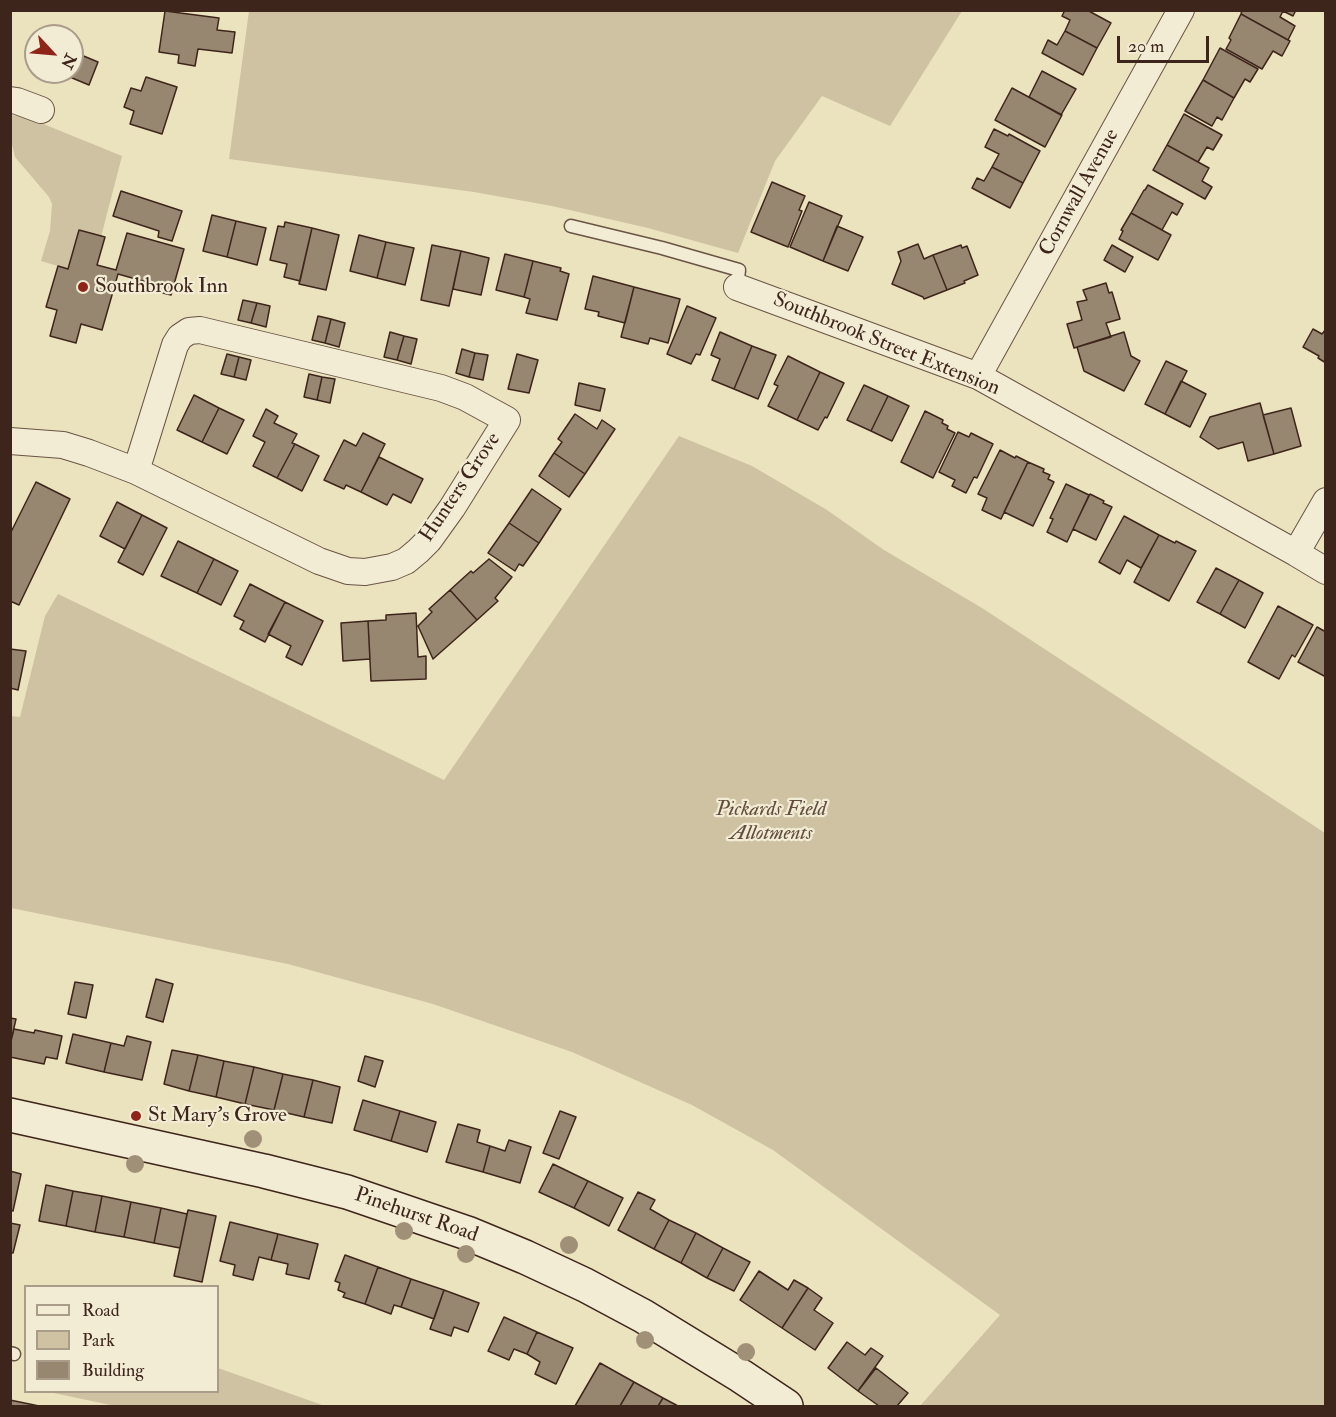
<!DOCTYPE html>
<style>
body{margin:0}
#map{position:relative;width:1336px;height:1417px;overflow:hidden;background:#ebe2be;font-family:"IM FELL Double Pica",serif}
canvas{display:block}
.frame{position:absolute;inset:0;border:12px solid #3e251b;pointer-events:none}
.legend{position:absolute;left:24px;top:1285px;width:195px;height:108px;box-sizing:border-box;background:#f2ecd5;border:2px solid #aa9c8b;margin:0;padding:8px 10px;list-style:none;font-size:18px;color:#3e251b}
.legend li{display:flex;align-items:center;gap:12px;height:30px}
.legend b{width:30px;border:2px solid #aa9c8b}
.north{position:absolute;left:24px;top:24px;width:60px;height:60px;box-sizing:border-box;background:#f2ecd5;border:2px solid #aa9c8b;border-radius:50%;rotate:116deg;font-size:16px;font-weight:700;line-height:24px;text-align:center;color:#3e251b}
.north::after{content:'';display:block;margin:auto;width:21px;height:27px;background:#8f2418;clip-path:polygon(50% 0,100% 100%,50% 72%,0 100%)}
.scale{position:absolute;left:1117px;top:36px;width:92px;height:27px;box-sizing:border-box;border:3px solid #3e251b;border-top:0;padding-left:8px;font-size:18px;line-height:21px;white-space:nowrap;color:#3e251b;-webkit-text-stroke:4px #f2ecd5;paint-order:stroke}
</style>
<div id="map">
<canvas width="1336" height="1417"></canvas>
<div class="frame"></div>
<ul class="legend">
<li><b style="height:8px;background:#f2ecd5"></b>Road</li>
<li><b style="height:16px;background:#cec2a2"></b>Park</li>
<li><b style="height:16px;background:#988770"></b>Building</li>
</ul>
<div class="north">N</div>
<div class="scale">20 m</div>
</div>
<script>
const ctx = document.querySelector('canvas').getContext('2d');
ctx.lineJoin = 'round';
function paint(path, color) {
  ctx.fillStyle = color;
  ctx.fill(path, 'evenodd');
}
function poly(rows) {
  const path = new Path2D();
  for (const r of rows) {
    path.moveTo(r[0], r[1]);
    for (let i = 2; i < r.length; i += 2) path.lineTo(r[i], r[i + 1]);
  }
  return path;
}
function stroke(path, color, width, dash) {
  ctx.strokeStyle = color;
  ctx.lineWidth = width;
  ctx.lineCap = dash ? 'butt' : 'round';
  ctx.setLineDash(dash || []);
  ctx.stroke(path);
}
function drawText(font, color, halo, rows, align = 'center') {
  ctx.font = font + ' "IM FELL Double Pica",serif';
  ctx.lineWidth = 4.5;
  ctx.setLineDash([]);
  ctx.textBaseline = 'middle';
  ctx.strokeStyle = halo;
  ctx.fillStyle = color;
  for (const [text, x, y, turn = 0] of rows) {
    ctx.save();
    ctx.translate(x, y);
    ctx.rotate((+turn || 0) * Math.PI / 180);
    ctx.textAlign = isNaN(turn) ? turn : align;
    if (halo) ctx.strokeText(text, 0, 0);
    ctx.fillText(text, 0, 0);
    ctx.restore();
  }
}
const green = poly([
 [249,11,249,10,962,11,890,126,822,96,775,161,738,253,648,228,552,206,474,192,229,159],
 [10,115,19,116,36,121,122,156,101,237,68,269,41,261,50,231,52,204,49,197,15,157,11,140],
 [679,436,752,466,827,510,884,550,982,608,1325,833,1325,1406,920,1406,1000,1315,773,1150,692,1105,572,1052,433,1004,288,964,11,908,11,716,20,717,45,616,58,594,444,780],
 [218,1368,325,1406,115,1406,49,1392,218,1392]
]);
const building = poly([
 [1065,10,1087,10,1111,23,1097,48,1065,31,1070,20,1062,16,1065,10],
 [1242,10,1296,10,1293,16,1283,11,1280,17,1295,26,1288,40,1241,14,1242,10],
 [165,11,219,18,217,30,235,32,232,53,198,49,195,66,178,63,179,55,159,52,165,11],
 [1241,14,1290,41,1282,56,1273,51,1262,69,1226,49,1231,40,1229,38,1241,14],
 [1065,31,1097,48,1083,75,1042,53,1048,40,1057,45,1065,31],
 [1220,48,1258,69,1250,82,1245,79,1234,98,1203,80,1220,48],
 [74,52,98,62,89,85,65,75,66,72,72,72,72,57,74,52],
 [1042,71,1076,89,1061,115,1029,97,1042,71],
 [146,77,177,87,162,134,130,124,134,111,124,107,131,88,141,91,146,77],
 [1203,80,1234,98,1222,120,1217,117,1212,126,1185,111,1203,80],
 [1012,88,1062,115,1045,147,995,120,1012,88],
 [1184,114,1222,135,1213,150,1207,147,1198,162,1167,145,1184,114],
 [994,129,1008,136,1009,134,1040,151,1023,183,992,167,999,154,985,147,994,129],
 [1167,145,1209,168,1202,181,1212,187,1205,199,1153,170,1167,145],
 [992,167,1023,183,1010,208,972,188,977,178,984,181,992,167],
 [772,182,805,196,799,210,802,211,788,247,751,232,772,182],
 [1148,185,1183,204,1177,215,1172,212,1162,230,1131,213,1144,190,1145,190,1148,185],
 [121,191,182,211,172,241,158,237,159,231,113,216,121,191],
 [809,202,842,216,823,261,790,247,809,202],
 [1131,213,1171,235,1158,260,1119,239,1123,231,1121,230,1131,213],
 [212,215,236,221,227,257,203,251,212,215],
 [236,221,266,228,257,265,227,257,236,221],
 [285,222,312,228,300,281,284,277,287,264,270,260,278,226,284,227,285,222],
 [837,226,863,237,848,271,823,261,837,226],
 [312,228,339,235,326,290,299,284,312,228],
 [79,230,105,237,97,265,116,270,127,233,184,249,171,295,155,291,157,285,118,274,102,330,81,324,76,343,50,336,57,310,46,307,58,266,68,269,79,230],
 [359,235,386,242,377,278,350,271,359,235],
 [386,242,414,248,405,285,377,278,386,242],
 [918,244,924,259,933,255,947,290,924,299,923,297,892,284,901,261,898,252,918,244],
 [432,245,461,251,449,306,421,300,432,245],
 [961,245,962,248,967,246,978,275,964,281,965,283,947,290,933,255,961,245],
 [1112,245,1133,257,1125,272,1104,260,1112,245],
 [461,251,489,258,481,295,453,289,461,251],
 [505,254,533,261,524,297,496,290,505,254],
 [533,261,561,268,560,271,569,274,557,320,526,313,530,299,524,297,533,261],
 [593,276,634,287,625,323,598,316,599,312,585,309,593,276],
 [1106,283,1109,293,1112,292,1120,319,1106,323,1111,337,1074,348,1067,324,1082,320,1077,302,1087,300,1083,290,1106,283],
 [634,287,680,299,668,343,650,338,648,344,621,337,634,287],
 [243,300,257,303,251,323,238,320,243,300],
 [257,303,270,306,266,327,251,323,257,303],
 [687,306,716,318,700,355,696,354,691,364,667,354,687,306],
 [318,316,331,319,325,343,312,340,318,316],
 [331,319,345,323,339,347,325,343,331,319],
 [1313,329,1322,334,1326,329,1326,363,1318,358,1319,356,1303,347,1313,329],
 [390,332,404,336,397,360,384,357,390,332],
 [720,332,752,346,734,389,712,380,720,359,711,355,720,332],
 [1124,332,1131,356,1140,361,1124,391,1084,371,1077,347,1124,332],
 [404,336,417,339,411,364,397,360,404,336],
 [752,346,776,355,758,399,734,389,752,346],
 [462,349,475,353,469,377,456,373,462,349],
 [475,353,488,355,483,380,469,377,475,353],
 [227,354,239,357,234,377,221,374,227,354],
 [517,354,538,360,529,393,508,389,517,354],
 [788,356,820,372,797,420,768,406,778,386,774,384,788,356],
 [239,357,251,360,246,380,234,377,239,357],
 [1166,361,1187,371,1165,414,1145,404,1166,361],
 [820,372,844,383,827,418,825,417,818,430,797,420,820,372],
 [309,374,322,377,317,400,304,397,309,374],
 [322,377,335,379,330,403,317,400,322,377],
 [1181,381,1206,394,1190,427,1165,414,1181,381],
 [579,383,605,389,600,411,575,405,579,383],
 [864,385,888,396,871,431,847,420,864,385],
 [194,395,219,408,202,442,177,430,194,395],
 [888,396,909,406,892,441,871,431,888,396],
 [1260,403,1274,454,1248,461,1243,442,1218,449,1200,437,1210,417,1260,403],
 [219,408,244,420,227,454,202,442,219,408],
 [1291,408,1301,446,1274,454,1263,415,1291,408],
 [266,409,278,416,274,423,297,434,292,443,295,444,277,478,253,466,265,442,253,436,266,409],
 [925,411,943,420,942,423,948,426,947,429,955,433,933,478,901,462,925,411],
 [575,414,597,429,602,420,615,429,585,474,554,453,562,442,558,439,575,414],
 [958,432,969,437,971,433,993,444,977,478,974,477,966,493,952,486,955,480,939,472,958,432],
 [363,433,385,444,361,492,346,485,344,489,324,480,344,440,356,446,363,433],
 [295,444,319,456,302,491,277,478,295,444],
 [1000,450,1015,458,1016,456,1028,462,1001,519,982,510,987,498,978,494,1000,450],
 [554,453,585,474,569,497,539,476,554,453],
 [379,457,423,479,411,503,393,494,387,505,361,492,379,457],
 [1028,462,1044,469,1043,472,1050,475,1048,479,1054,482,1033,526,1004,512,1028,462],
 [36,482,70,499,19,605,10,601,10,534,36,482],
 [1066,484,1089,495,1067,542,1047,532,1053,519,1050,518,1066,484],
 [532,489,561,509,539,543,509,523,532,489],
 [1090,494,1104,501,1103,503,1112,507,1096,540,1073,529,1090,494],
 [117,502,142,515,125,549,100,536,117,502],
 [142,515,167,528,143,575,118,562,142,515],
 [1124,516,1159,535,1141,568,1127,560,1120,574,1099,562,1124,516],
 [509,523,539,543,523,566,519,564,515,571,488,553,509,523],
 [1159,535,1175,543,1176,541,1196,551,1169,601,1134,582,1159,535],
 [178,541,214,559,197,593,161,576,178,541],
 [214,559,238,571,221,605,197,593,214,559],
 [489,559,512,577,495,598,498,601,477,620,450,590,471,571,473,573,489,559],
 [1216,568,1239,580,1220,614,1197,602,1216,568],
 [1239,580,1263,593,1245,628,1220,614,1239,580],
 [250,584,285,602,265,642,240,629,244,621,234,616,250,584],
 [450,590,477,620,433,659,418,626,432,612,429,609,450,590],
 [285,602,323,621,302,665,286,657,291,646,268,634,285,602],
 [1278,606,1313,625,1295,657,1292,655,1279,679,1248,662,1278,606],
 [416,613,418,657,426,656,426,679,371,681,368,621,386,620,386,615,416,613],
 [368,621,370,659,343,661,341,623,368,621],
 [1317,627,1326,632,1326,677,1298,662,1317,627],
 [10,649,26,651,18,690,10,688,10,649],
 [156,979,173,984,163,1022,146,1017,156,979],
 [75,982,93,985,86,1018,68,1014,75,982],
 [10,1018,16,1019,10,1045,10,1018],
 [14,1029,34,1033,35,1030,62,1036,57,1059,46,1057,44,1064,10,1057,10,1045,14,1029],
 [73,1034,111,1043,104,1072,66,1063,73,1034],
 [127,1036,151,1042,142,1080,104,1072,111,1043,124,1046,127,1036],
 [172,1050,198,1055,189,1091,164,1084,172,1050],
 [198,1055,224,1061,216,1097,189,1091,198,1055],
 [365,1056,383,1061,375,1087,358,1081,365,1056],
 [224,1061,254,1067,245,1104,216,1097,224,1061],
 [254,1067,283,1074,274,1110,245,1104,254,1067],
 [283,1074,313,1080,304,1117,274,1110,283,1074],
 [313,1080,340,1087,332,1123,304,1117,313,1080],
 [363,1100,400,1111,391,1141,354,1130,363,1100],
 [400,1111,436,1122,427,1152,391,1141,400,1111],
 [560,1111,576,1117,559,1159,543,1153,560,1111],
 [458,1124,480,1130,477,1142,490,1146,483,1172,446,1162,458,1124],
 [509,1140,531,1147,520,1183,483,1172,490,1146,505,1151,509,1140],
 [553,1164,588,1181,574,1208,539,1192,553,1164],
 [10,1171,21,1174,13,1211,10,1210,10,1171],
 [588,1181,623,1198,609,1226,574,1208,588,1181],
 [46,1185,73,1191,66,1226,39,1221,46,1185],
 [73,1191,102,1196,95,1232,66,1226,73,1191],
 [638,1192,655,1200,650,1209,669,1220,654,1249,618,1230,638,1192],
 [102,1196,131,1202,124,1237,95,1232,102,1196],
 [131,1202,161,1208,154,1243,124,1237,131,1202],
 [161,1208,187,1214,180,1248,154,1243,161,1208],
 [188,1210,216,1216,202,1282,174,1276,188,1210],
 [669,1220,696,1233,681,1263,654,1249,669,1220],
 [230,1222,278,1234,271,1260,259,1257,253,1280,233,1275,235,1265,220,1261,230,1222],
 [10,1223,20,1225,13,1253,10,1252,10,1223],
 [696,1233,723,1248,707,1278,681,1263,696,1233],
 [278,1234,318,1244,309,1279,286,1274,288,1264,271,1260,278,1234],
 [723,1248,750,1262,734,1291,707,1278,723,1248],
 [345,1255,378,1267,365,1304,343,1297,345,1293,338,1290,340,1283,335,1281,345,1255],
 [378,1267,411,1279,401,1307,394,1305,391,1314,365,1304,378,1267],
 [759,1271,788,1290,794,1280,808,1288,782,1328,740,1300,759,1271],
 [411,1279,444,1290,434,1319,401,1307,411,1279],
 [808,1288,822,1298,814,1310,833,1323,815,1350,782,1328,808,1288],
 [444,1290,479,1303,468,1332,454,1327,451,1336,430,1329,444,1290],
 [504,1317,537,1332,527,1354,514,1349,509,1360,488,1351,504,1317],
 [537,1332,573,1348,556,1384,535,1374,540,1362,527,1354,537,1332],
 [847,1342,865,1355,871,1348,883,1356,858,1391,828,1368,847,1342],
 [600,1363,634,1382,620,1406,575,1406,600,1363],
 [876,1368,908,1393,897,1406,879,1406,858,1391,876,1368],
 [634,1382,663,1398,658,1406,620,1406,634,1382],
 [663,1398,678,1406,658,1406,663,1398],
 [10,1400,39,1406,10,1406,10,1400]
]);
const lane = poly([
 [571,226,662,248,739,270,737,287],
 [10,1353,14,1354]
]);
const street = poly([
 [10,100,17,101,41,110],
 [737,287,978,376,1296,553,1326,571],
 [978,376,1181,10],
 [10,441,63,445,89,453,136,471,319,561,348,571,365,572,392,567,406,561,418,551,429,540,452,508,507,420,465,397,441,388,200,330,189,331,180,337,175,345,136,471],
 [1296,553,1326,501]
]);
const secondary = poly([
 [10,1115,264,1171,347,1192,467,1233,525,1257,585,1285,643,1316,741,1376,786,1406]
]);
const trees = [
 [253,1139],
 [135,1164],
 [404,1231],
 [569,1245],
 [466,1254],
 [645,1340],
 [746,1352]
];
const markers = [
 [83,287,6,"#8f2418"],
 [136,1116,6,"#8f2418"]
];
const streetNames = [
 ["Cornwall Avenue",1080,193,-61],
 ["Southbrook Street Extension",886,345,22],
 ["Hunters Grove",461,488,-56],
 ["Pinehurst Road",416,1216,19]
];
const poiNames = [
 ["Southbrook Inn",95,287],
 ["St Mary's Grove",148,1116]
];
const parkNames = [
 ["Pickards Field",771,810],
 ["Allotments",771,834]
];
paint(green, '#cec2a2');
paint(building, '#988770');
stroke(building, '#3e251b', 1.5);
stroke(lane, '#695444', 15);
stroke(street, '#695444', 28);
stroke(secondary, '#3e251b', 36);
stroke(lane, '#f2ecd5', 12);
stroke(street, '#f2ecd5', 26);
stroke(secondary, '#f2ecd5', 33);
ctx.fillStyle = '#a09077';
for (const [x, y] of trees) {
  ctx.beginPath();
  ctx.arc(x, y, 9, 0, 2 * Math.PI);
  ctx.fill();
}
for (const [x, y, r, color] of markers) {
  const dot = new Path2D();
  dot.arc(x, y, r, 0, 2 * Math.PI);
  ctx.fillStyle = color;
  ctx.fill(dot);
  stroke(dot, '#f2ecd5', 2);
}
drawText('21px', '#3e251b', '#f2ecd5', streetNames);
drawText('21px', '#3e251b', '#f2ecd5', poiNames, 'left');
drawText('italic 21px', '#624c3d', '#f2ecd5', parkNames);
</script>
